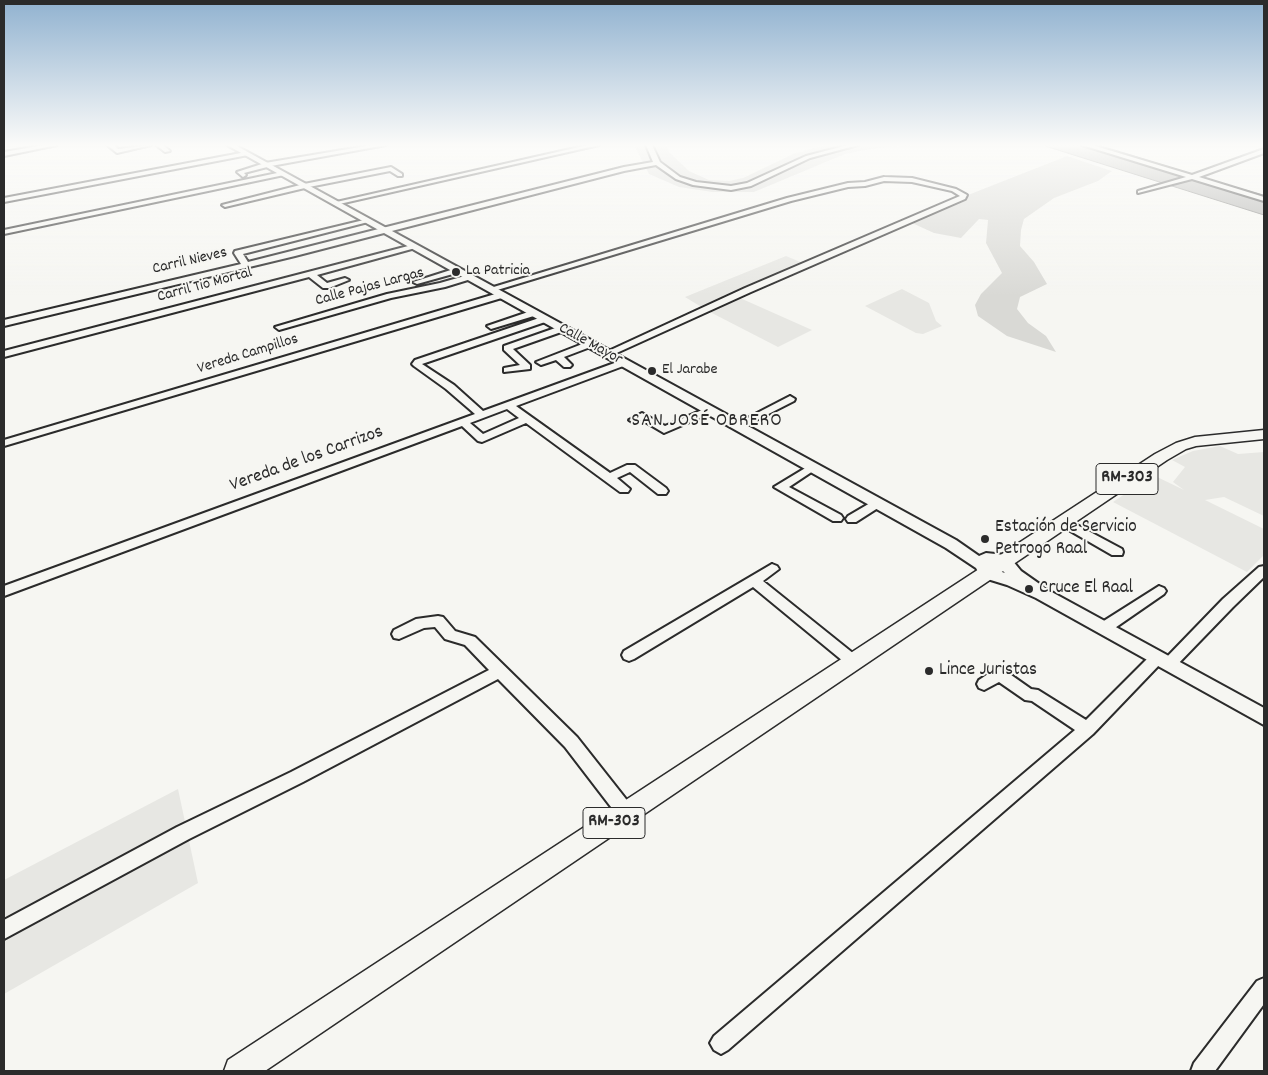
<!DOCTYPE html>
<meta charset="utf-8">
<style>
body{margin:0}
#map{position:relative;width:1268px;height:1075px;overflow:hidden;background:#f6f6f2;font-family:Dekko,sans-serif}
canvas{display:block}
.frame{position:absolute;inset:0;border:5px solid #2b2b2b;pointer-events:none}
</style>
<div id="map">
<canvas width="1268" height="1075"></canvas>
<div class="frame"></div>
</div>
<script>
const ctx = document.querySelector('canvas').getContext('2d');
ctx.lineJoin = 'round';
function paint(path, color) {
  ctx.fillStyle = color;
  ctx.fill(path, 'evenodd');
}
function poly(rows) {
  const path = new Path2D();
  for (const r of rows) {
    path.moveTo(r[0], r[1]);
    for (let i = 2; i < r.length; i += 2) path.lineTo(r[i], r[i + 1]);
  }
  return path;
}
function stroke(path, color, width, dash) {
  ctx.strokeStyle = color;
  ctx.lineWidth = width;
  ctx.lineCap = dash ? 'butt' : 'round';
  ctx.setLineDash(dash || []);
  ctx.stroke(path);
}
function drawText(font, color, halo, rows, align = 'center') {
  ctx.font = font + ' Dekko,sans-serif';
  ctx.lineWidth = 4;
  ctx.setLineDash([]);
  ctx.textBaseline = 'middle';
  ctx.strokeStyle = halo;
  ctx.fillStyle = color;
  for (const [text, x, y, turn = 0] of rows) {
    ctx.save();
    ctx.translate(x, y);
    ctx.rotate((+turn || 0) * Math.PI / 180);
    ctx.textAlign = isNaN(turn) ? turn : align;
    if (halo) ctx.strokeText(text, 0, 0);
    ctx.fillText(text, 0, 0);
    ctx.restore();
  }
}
const built = poly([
 [786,256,810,266,740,298,812,330,778,347,708,311,685,297],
 [902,289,929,303,936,321,942,326,923,334,916,333,865,306],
 [1220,446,1238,454,1264,452,1264,516,1224,497,1205,500,1264,529,1264,555,1247,572,1113,502,1153,475,1184,490,1173,482,1185,467,1172,460,1193,451],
 [178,789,198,883,4,994,4,880]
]);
const green = poly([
 [634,145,666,145,669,152,689,171,709,180,729,181,743,178,793,154,825,145,915,145,876,148,845,154,754,192,712,192,679,187,649,174],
 [1067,156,1112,171,1098,181,1054,198,1024,219,1021,230,1020,246,1034,262,1047,284,1020,297,1017,309,1028,323,1046,336,1056,352,1007,336,978,316,975,305,981,294,1002,273,986,243,988,220,979,219,961,238,934,233,912,223,968,195]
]);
const water = poly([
 [1042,145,1080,145,1264,201,1264,215,1042,145]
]);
const stream = poly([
 [1096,145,1187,173],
 [1209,180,1264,196]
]);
const minor = poly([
 [44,145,57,145,4,156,4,152,44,145],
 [107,145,114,145,118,149,151,145,117,153,107,145],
 [156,145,163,145,170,151,165,152,156,145],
 [372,145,386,145,271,166,244,173,246,175,243,177,237,172,265,163,372,145],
 [588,145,599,145,335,205,332,203,588,145],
 [646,145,652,145,660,162,680,177,696,182,731,186,747,183,806,156,848,145,858,145,810,158,751,186,731,190,693,185,676,179,656,165,624,171,295,256,4,326,4,320,241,264,234,253,235,251,368,219,372,221,243,254,248,262,624,167,653,162,646,145],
 [1082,145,1092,145,1192,175,1264,149,1264,153,1199,177,1264,197,1264,201,1192,179,1138,193,1138,191,1186,177,1082,145],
 [246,152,248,155,4,202,4,198,246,152],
 [391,167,402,174,402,176,398,176,390,171,309,187,225,207,222,205,304,184,391,167],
 [282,172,285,174,284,175,4,234,4,230,282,172],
 [884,177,912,178,956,189,967,195,965,199,751,292,610,356,604,356,602,354,745,288,960,196,952,191,912,182,884,181,865,186,848,187,791,201,494,291,487,289,787,198,848,183,865,182,884,177],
 [412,245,419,247,317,275,327,283,345,278,349,280,329,288,323,288,309,277,4,357,4,351,412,245],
 [457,268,461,270,460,272,417,284,413,282,457,268],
 [468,275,472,277,471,279,445,287,391,298,279,330,275,327,387,294,440,283,468,275],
 [502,292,506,295,505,297,4,446,4,440,502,292],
 [534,310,537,311,537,315,491,329,487,326,534,310],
 [545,316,549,319,548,321,422,364,454,385,483,411,620,361,626,361,626,365,516,406,610,473,627,465,635,465,666,488,668,491,666,494,658,494,630,472,617,478,630,489,628,492,620,492,526,423,482,442,478,441,462,426,4,596,4,586,475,414,446,389,414,366,412,364,415,360,545,316],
 [507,409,519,418,483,434,470,423,507,409],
 [561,326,565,329,564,331,513,349,530,365,530,369,504,372,504,368,520,365,504,350,504,346,561,326],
 [590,341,595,344,593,346,564,357,572,365,570,367,564,367,556,360,541,365,536,362,590,341],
 [790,396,795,399,794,401,741,428,737,429,732,426,790,396],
 [709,407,713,408,714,410,713,412,664,433,642,420,634,423,629,420,642,413,665,426,709,407],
 [812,464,816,465,818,467,816,469,789,487,841,515,843,518,841,521,833,521,774,487,812,464],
 [877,499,881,500,883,503,881,506,856,522,848,522,846,519,848,516,877,499],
 [1064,518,1122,549,1123,552,1122,555,1112,555,1060,525,1058,522,1064,518],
 [772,564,777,566,779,569,763,581,859,658,861,662,859,666,854,668,849,666,753,587,634,659,629,661,624,659,622,655,624,651,772,564],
 [1264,566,1264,577,1233,607,1174,668,1169,670,1164,668,1162,664,1164,660,1223,599,1259,567,1264,566],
 [1159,586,1164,588,1166,591,1164,594,1109,632,1104,633,1099,632,1097,628,1099,624,1159,586],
 [438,616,443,617,455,631,475,637,577,737,633,808,636,814,633,820,627,822,621,820,565,747,498,679,303,782,189,839,4,939,4,920,177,827,291,772,489,670,465,645,445,639,435,627,424,628,399,639,394,638,392,634,394,630,416,619,438,616],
 [1157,652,1162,654,1164,658,1162,662,1093,734,728,1050,721,1054,714,1050,710,1043,714,1036,1075,730,1032,701,1025,700,999,682,984,690,979,688,977,684,979,680,994,670,999,668,1004,670,1031,689,1038,690,1086,720,1152,654,1157,652],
 [1264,978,1264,1004,1215,1071,1191,1071,1194,1063,1257,981,1264,978]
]);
const major = poly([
 [227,145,235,145,956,540,979,556,986,553,1005,555,1012,560,1021,571,1048,590,1264,708,1264,725,1036,598,1007,585,981,577,976,568,946,548,227,145],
 [989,564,996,564,1005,573,993,569,989,564]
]);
const highway = poly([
 [1264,430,1264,439,1196,446,1186,449,1167,460,265,1071,224,1071,228,1060,1155,454,1176,443,1195,437,1264,430]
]);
const markers = [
 [456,272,5,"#2b2b2b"],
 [652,371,5,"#2b2b2b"],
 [985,539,5,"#2b2b2b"],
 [1029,589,5,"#2b2b2b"],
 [929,671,5,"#2b2b2b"]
];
const farStreetnames = [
 ["Carril Nieves",190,262,-13],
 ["Carril Tio Mortal",205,286,-15],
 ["Calle Pajas Largas",370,288,-15],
 ["Calle Mayor",590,345,29],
 ["Vereda Campillos",248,355,-17]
];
const farPoinames = [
 ["La Patricia",466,272],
 ["El Jarabe",662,371]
];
const shields = [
 [1127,479,62],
 [614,823,62]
];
const shieldNames = [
 ["RM-303",1127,479],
 ["RM-303",614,823]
];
const streetNames = [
 ["Vereda de los Carrizos",307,460,-20]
];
const poiNames = [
 ["Estación de Servicio",995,528],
 ["Petrogo Raal",995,550],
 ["Cruce El Raal",1039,589],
 ["Lince Juristas",939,671]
];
const neighbourhoodNames = [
 ["SAN JOSÉ OBRERO",707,422]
];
paint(built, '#e7e7e3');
paint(green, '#d9d9d5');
paint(water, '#aeaeab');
stroke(water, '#7a7a78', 1);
stroke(stream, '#7a7a78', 2);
stroke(minor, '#2b2b2b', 4);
stroke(major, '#2b2b2b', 4);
stroke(highway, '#2b2b2b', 3);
paint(minor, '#f6f6f2');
paint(major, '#f6f6f2');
paint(highway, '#f6f6f2');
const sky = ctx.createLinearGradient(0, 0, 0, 296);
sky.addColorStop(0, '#91b2d0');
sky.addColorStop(0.49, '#fbfbf9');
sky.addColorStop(1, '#fbfbf900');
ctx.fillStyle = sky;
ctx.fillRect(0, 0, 1268, 296);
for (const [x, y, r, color] of markers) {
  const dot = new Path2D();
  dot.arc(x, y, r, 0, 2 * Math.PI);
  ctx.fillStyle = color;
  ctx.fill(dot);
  stroke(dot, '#f6f6f2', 2);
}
drawText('16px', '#2b2b2b', '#f6f6f2', farStreetnames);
drawText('16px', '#2b2b2b', '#f6f6f2', farPoinames, 'left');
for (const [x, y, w] of shields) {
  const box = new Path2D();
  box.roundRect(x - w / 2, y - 15.5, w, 31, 4);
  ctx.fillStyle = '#f6f6f2';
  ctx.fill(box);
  stroke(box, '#2b2b2b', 1);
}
drawText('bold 18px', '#2b2b2b', null, shieldNames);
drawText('19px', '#2b2b2b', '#f6f6f2', streetNames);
drawText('19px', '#2b2b2b', '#f6f6f2', poiNames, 'left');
ctx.letterSpacing = '1px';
drawText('20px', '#2b2b2b', '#f6f6f2', neighbourhoodNames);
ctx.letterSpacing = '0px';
</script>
